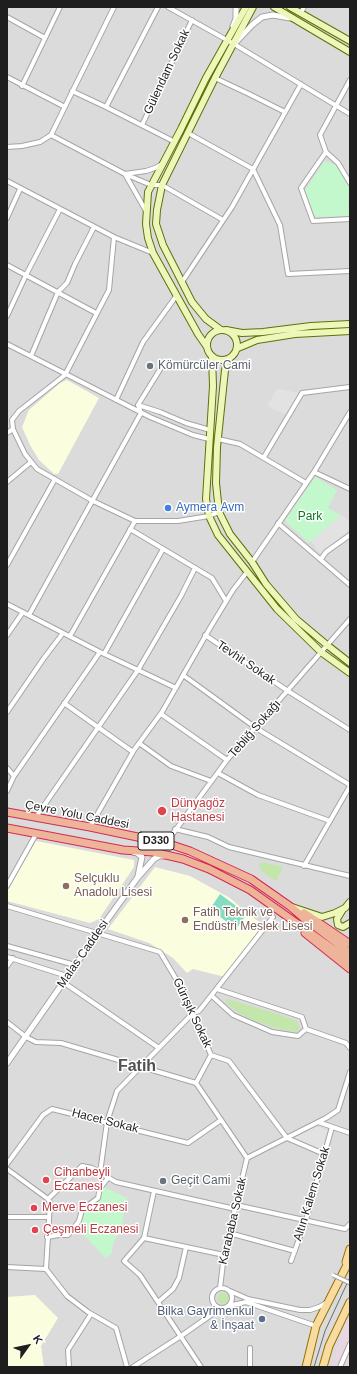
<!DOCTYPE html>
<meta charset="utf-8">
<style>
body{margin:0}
#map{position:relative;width:357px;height:1374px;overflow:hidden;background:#efece4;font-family:Helvetica,sans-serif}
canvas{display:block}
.frame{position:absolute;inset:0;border:8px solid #1e1e1e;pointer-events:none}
.north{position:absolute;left:8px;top:1326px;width:40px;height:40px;-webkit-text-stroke:3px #fff;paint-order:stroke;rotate:57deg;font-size:11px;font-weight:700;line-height:16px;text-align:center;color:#1e1e1e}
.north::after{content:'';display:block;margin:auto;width:14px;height:18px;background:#1e1e1e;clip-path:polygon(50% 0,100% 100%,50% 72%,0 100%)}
</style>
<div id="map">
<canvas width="357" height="1374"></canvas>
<div class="frame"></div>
<div class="north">K</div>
</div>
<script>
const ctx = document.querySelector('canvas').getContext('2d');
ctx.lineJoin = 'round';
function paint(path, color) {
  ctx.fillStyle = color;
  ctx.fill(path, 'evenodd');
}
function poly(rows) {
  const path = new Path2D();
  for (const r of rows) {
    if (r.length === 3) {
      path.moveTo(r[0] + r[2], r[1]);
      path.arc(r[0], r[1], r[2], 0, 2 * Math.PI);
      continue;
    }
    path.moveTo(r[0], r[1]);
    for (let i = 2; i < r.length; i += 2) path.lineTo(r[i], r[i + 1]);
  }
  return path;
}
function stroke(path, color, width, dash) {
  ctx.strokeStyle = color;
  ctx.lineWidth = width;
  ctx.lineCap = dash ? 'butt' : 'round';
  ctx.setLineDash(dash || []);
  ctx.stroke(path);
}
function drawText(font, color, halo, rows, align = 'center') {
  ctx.font = font + ' Helvetica,sans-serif';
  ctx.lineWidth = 3;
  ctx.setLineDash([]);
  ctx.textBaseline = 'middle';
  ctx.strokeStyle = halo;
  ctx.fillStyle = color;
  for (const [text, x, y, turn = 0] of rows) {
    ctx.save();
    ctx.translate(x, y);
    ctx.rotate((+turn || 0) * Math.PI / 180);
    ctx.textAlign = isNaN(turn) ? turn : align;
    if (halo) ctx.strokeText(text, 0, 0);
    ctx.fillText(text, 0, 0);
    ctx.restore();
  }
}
const residential = poly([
 [7,7,350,7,350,1367,7,1367]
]);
const industrial = poly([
 [350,1314,350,1367,332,1367,344,1324]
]);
const education = poly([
 [67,380,99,398,58,474,54,474,39,460,30,445,22,427,29,410,60,383],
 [36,841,134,860,134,867,99,919,90,923,7,901,7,891],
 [155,867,190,876,230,898,247,913,265,926,225,977,193,969,187,973,173,958,149,943,108,929],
 [35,1295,58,1318,41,1346,44,1367,7,1367,7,1297]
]);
const grass = poly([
 [263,862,283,867,276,881,268,876,260,869,261,867,258,865],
 [227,999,281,1015,297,1021,300,1029,296,1032,279,1029,255,1021,239,1013,227,1004,225,1001],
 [223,1298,5.5]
]);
const park = poly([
 [324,161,338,166,350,188,348,207,350,211,350,216,315,217,305,191],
 [315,477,337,490,328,508,341,515,309,543,286,522,286,519],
 [104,1187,127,1198,122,1226,113,1244,112,1253,105,1258,78,1228,79,1217,84,1212,93,1206]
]);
const pitch = poly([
 [220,894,247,914,236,929,210,909]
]);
const parking = poly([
 [277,389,300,393,287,415,267,406],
 [341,515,345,517,350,522,350,529,320,554,311,541],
 [317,1126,327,1130,322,1150,291,1139]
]);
const minor = poly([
 [168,7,234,44,350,114],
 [301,13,304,7],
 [7,17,45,38],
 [7,77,65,107],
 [215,78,249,94,285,112],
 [350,80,320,135,326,152,301,188,313,221,350,219],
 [22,86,60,7],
 [72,91,106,107,175,142],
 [106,107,158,7],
 [142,125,192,20],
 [188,133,253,169,280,225,288,274,350,271],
 [51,135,125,174,151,185,162,185,223,220],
 [7,147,22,146,40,142,51,135,114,7],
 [326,152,338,163,350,183],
 [7,181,114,237,153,253],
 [146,211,125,174,146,171,155,168,162,164],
 [7,218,20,189],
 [114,237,109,290,65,375,19,411,12,420,13,429,25,454,37,469,93,501,135,521,178,521,209,516,219,512],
 [7,265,96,313],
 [182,282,232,207,301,84],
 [7,316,26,275,60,209],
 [7,344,150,417,193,435,209,439],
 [31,356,58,292,67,283,75,264,94,227],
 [116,400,143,342,177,295],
 [138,405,160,412,186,423,210,430],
 [138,405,164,363],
 [7,433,13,429],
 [218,439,240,444,306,483],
 [264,457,302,393,350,387],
 [314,472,350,489],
 [7,482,31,462],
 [278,523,350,585],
 [130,529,212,578,226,601],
 [321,559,326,552,350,535],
 [252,562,314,472,350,412],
 [7,565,55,479],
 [7,604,100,652,176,688],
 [29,615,141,413,138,405],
 [7,635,23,612],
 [205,635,288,691,350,730],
 [70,636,135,521],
 [104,654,163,549],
 [183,675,256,728,350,785],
 [64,703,133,752],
 [7,712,44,658,63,633],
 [161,714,227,760],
 [139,743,171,766,211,781],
 [7,768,14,776],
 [218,773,258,795,330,821],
 [7,791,14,776,100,652],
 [36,817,138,670,181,596,195,568],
 [90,827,134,750,162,712,210,628,233,590,247,572],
 [175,829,208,837,229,847,350,876],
 [166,843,227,760,350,619],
 [304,866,350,786],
 [7,886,35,836,38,834],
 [7,906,160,952,185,994,211,1055,229,1061,287,1138,324,1154],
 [7,946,75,965],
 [7,957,67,976],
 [7,966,13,958],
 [63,982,159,1048],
 [217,989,302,1017,306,1029],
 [212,996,233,1015,272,1032,298,1036,306,1029,346,1043,350,1048],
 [7,1022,26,1037,36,1042,61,1043,196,1083,247,1158,224,1255,220,1288],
 [196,1083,211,1055],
 [318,1122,350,1133],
 [247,1158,326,1118,338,1110,350,1072],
 [7,1164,43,1115,52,1109,188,1143,221,1120],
 [7,1169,48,1199],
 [100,1173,107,1122,117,1091,193,1013,199,1011,273,917],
 [154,1191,144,1238,124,1261,140,1275,201,1367],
 [236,1205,345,1229,350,1224],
 [7,1217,49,1217],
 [229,1233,295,1251],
 [47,1237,59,1235,68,1235,79,1221,82,1210,98,1198,100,1188,108,1178],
 [144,1238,224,1255],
 [291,1261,306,1220,332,1127],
 [7,1267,46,1269],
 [222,1298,10],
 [230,1291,248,1299,300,1310,310,1310,319,1307,326,1303],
 [158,1302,173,1289,179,1278,186,1247],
 [228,1306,246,1302,316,1326],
 [250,1348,250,1367],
 [69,1367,68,1350,91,1314],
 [127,1367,116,1328,88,1312,67,1296,46,1269,50,1203,48,1199,82,1166,92,1168,116,1182,235,1209],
 [133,1367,181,1336,211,1315,218,1307],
 [340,1367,350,1344]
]);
const tertiary = poly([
 [233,26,236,19,236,7],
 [236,42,252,25,262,17,273,15,290,18],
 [133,852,137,853,142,857,138,876],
 [7,1063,97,934,138,877,154,859,159,856,164,856]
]);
const secondary = poly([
 [274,7,350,52],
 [290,7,350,41],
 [222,345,15],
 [221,330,206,319,192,302,163,245,156,224,157,210,162,185,215,78,253,7],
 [226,330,242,333,263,332,311,326,350,324],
 [207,347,198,334,153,253,148,238,146,224,148,192,181,129,206,78,246,7],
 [238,348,257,340,295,334,350,331],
 [212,356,213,386,206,499,209,516,218,535,277,609,321,652,350,673],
 [228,359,225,370,217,447,216,483,219,512,230,534,252,562,266,584,296,619,327,645,350,663],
 [292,907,322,917,335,913,345,908,350,902],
 [342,911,337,919,338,925,343,927,350,923]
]);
const primary = poly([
 [346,1262,350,1249],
 [306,1367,316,1326,350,1259],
 [323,1367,329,1346,350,1302]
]);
const trunk = poly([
 [7,812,90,827,166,843,190,851,251,879,291,907,305,919,350,953],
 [7,828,123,850,153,852,183,859,209,869,250,890,350,961],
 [304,913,350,944],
 [305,933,350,969]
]);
const tram = poly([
 [314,1367,325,1331,350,1277]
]);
const pedestrianBridge = poly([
 [333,1275,350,1283]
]);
const markers = [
 [150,366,4,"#6b7280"],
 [168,508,4,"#3f7fe0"],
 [162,811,5,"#e0444e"],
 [66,886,4,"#8d6e63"],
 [185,920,4,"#8d6e63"],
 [46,1180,4,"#e0444e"],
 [163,1181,4,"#6b7280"],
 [34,1208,4,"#e0444e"],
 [35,1230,4,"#e0444e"],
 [262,1319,4,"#5c6f8a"]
];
const shields = [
 [156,841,36]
];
const shieldNames = [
 ["D330",156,841]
];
const streetNames = [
 ["Gülendam Sokak",167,72,-65],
 ["Tevhit Sokak",246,663,34],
 ["Tebliğ Sokağı",255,729,-49],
 ["Çevre Yolu Caddesi",77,815,11],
 ["Malas Caddesi",83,954,-55],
 ["Gürışık Sokak",192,1013,65],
 ["Hacet Sokak",105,1121,14],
 ["Altın Kalem Sokak",312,1194,-73],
 ["Karababa Sokak",233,1221,-77]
];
const worshipNames = [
 ["Kömürcüler Cami",158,366],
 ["Geçit Cami",171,1181]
];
const shopNames = [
 ["Aymera Avm",176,508]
];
const parkNames = [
 ["Park",310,517]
];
const healthNames = [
 ["Dünyagöz",171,804],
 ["Hastanesi",171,818],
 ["Cihanbeyli",54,1173],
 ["Eczanesi",54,1187],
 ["Merve Eczanesi",42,1208],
 ["Çeşmeli Eczanesi",43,1230]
];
const educationNames = [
 ["Selçuklu",74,879],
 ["Anadolu Lisesi",74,893],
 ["Fatih Teknik ve",193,913],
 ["Endüstri Meslek Lisesi",193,927]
];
const serviceNames = [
 ["Bilka Gayrimenkul",254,1312],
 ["& İnşaat",254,1326]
];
const districtNames = [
 ["Fatih",137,1067]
];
paint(residential, '#dcdbdb');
paint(industrial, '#e8d6e3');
paint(education, '#fbfede');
paint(grass, '#c3e7ab');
paint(park, '#c2f8cc');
paint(pitch, '#84dcc3');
paint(parking, '#e2e2e2');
stroke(minor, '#a5a5a5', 6);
stroke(tertiary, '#a5a5a5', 7);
stroke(secondary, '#5c7208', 8);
stroke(primary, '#937204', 9);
stroke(trunk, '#d52953', 9);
stroke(minor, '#fff', 4);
stroke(tertiary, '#fff', 5);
stroke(secondary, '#eef7b9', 6);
stroke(primary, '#f9db9f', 7);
stroke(trunk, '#eeb49a', 7);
stroke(tram, '#6c6c6c', 1);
stroke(pedestrianBridge, '#a5a5a5', 5, []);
stroke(pedestrianBridge, '#fff', 3);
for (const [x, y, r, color] of markers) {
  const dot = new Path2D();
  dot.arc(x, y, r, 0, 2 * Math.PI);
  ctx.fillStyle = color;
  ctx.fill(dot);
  stroke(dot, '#fff', 1.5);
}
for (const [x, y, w] of shields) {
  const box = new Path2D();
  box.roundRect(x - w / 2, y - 9, w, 18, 3);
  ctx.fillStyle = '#fff';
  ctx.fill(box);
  stroke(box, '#1e1e1e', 1);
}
drawText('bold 11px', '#1e1e1e', null, shieldNames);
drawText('12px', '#1e1e1e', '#fff', streetNames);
drawText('12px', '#5b616d', '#fff', worshipNames, 'left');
drawText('12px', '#366cbe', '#fff', shopNames, 'left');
drawText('12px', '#0f7922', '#fff', parkNames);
drawText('12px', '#be3a42', '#fff', healthNames, 'left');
drawText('12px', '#785e54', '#fff', educationNames, 'left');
drawText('12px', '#4e5e75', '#fff', serviceNames, 'right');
drawText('bold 16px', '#515151', '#fff', districtNames);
</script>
